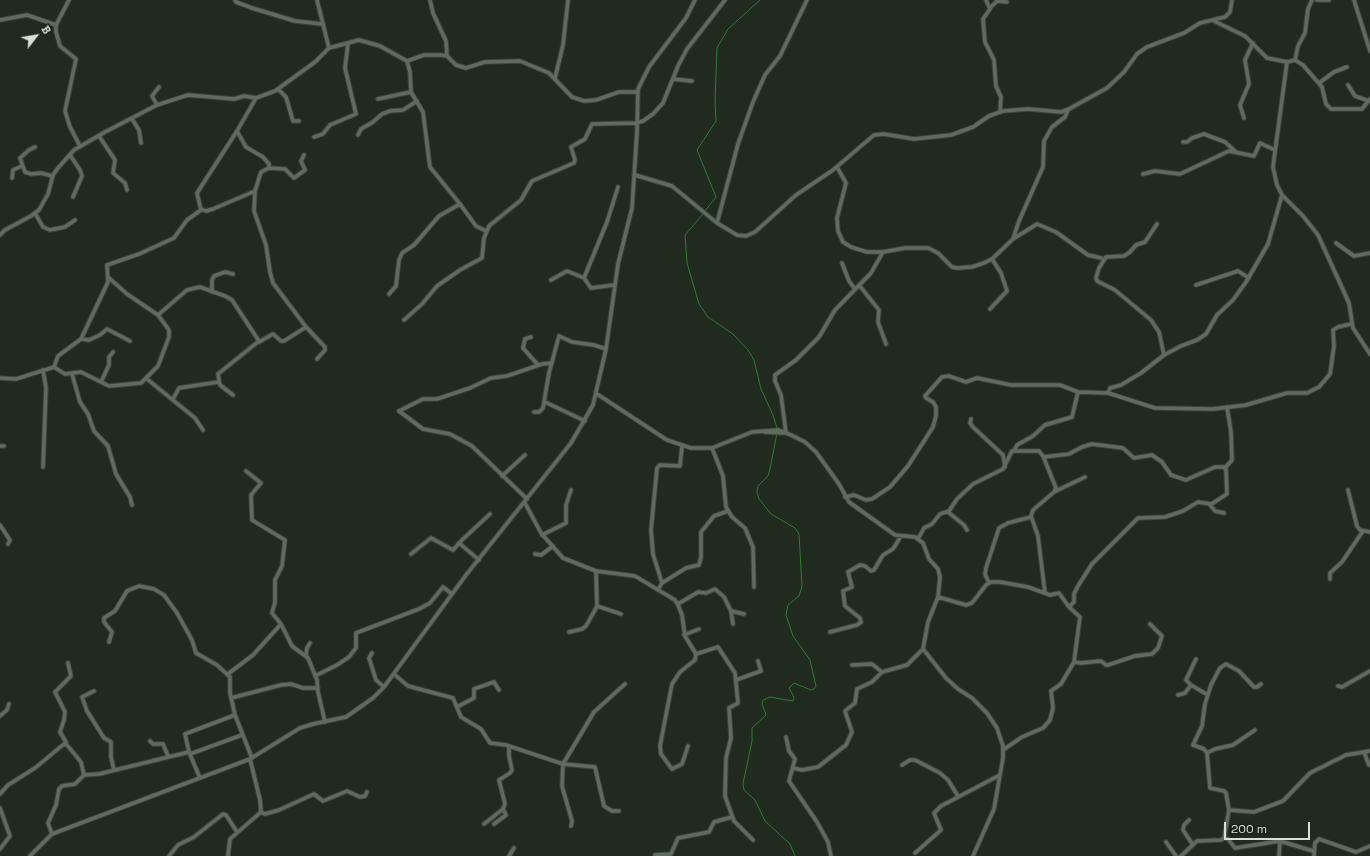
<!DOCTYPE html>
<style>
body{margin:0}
#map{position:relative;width:1370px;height:856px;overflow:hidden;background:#202a1f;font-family:"Space Grotesk",sans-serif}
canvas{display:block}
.north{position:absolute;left:16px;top:16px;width:40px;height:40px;-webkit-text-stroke:3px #162116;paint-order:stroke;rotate:59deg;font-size:11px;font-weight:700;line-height:16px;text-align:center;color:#d9e0d9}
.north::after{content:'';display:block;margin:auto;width:14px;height:18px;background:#d9e0d9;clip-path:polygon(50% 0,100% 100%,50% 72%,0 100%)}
.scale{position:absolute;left:1224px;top:822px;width:86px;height:18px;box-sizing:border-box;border:2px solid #d9e0d9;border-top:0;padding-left:5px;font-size:12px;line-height:14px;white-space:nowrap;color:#d9e0d9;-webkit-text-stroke:3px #162116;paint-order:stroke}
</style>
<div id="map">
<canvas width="1370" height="856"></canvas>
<div class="north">B</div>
<div class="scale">200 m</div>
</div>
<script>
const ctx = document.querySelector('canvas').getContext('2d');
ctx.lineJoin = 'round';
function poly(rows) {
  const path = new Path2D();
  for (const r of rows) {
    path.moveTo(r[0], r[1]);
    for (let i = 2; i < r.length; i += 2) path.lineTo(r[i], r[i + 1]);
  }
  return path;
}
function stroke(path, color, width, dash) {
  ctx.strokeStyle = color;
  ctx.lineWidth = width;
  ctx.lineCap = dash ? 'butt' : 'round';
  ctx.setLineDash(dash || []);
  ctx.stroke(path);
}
const stream = poly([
 [705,211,716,197,697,150,716,121,715,101,717,48,728,29,760,0],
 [703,214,685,235,687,263,699,304,708,317,733,334,748,350,754,360,761,389,773,415,777,428],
 [777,433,770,469,768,476,758,486,757,492,759,499,771,514,795,528,799,534,802,586,799,596,788,605,786,615,793,636,810,660,816,686,814,689,811,690,794,683,789,688,794,697,793,701,770,697,763,700,762,704,766,715,752,728,752,741,743,784,744,790,755,800,765,821,790,844,795,856]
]);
const minor = poly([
 [69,0,56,25,56,32,60,46,76,59,65,111,70,127,80,146],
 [235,0,236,2,252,8,295,21,322,24],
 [317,0,329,48],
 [430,0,433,13,446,41,447,56],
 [986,0,990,9,983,19,985,42,994,60,996,86,1001,97,1000,112],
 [1317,0,1329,0],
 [1354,0,1370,51],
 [990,8,997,1,1007,2],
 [0,20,27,15,56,25],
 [1214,21,1245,36,1267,58,1287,62],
 [1295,60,1298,46,1305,33,1308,9,1312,0],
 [407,61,410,72,411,92,423,112,430,167,460,204],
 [555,78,563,45,568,0],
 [673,79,692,81],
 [1319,83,1334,72,1347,67],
 [1348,85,1355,96,1369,101],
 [278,89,286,97,293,121,299,121],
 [256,98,237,131,246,147,263,157,269,164,269,168,261,172,255,191,254,211,266,245,270,272,273,283,306,327,325,347,325,350,317,359],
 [378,99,411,92],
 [1370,99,1362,109,1331,109,1326,104,1322,87,1303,65,1295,60,1287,62,1273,167,1277,185,1282,195,1303,216,1318,235,1349,303,1353,328,1370,354],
 [157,105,152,96,159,87],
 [1244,118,1240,105,1249,84,1245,60,1253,43],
 [132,119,139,130,141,143],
 [358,135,361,129,373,122,382,114,390,111,403,110,417,101],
 [99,136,115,160,113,173,125,183,127,190],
 [314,137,323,134,330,125,356,114,345,68,348,44],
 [1183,142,1187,142,1192,138,1204,134,1225,142,1235,151],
 [35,147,29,150,20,158,25,172,31,174,41,173,52,176],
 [70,155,80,170,82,176,73,197],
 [837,167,846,183,837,218,838,231,843,242,851,247,867,252,883,252,905,248,928,248,938,253,952,267,957,268,972,267,984,263,992,259,1013,239,1037,224,1056,232,1088,255,1101,258],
 [269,168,285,169,294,178,305,170,301,161,304,155],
 [1143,174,1155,171,1180,174,1229,151,1254,156,1260,143,1275,150],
 [635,175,672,186,717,223,737,235,746,236,755,232,796,195,833,170,874,135,884,134,914,139,951,135,973,127,989,116,1003,111,1028,109,1061,112,1069,109,1107,88,1124,72,1137,54,1147,47,1184,33,1200,23,1225,17,1230,12,1232,0],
 [12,178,13,170,22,166],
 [201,209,206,211,213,209,255,191],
 [35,213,43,227,50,230,65,227,75,220],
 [717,223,738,144,753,102,765,75,780,56,807,0],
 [1157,224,1145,242,1136,245,1130,252,1124,256,1106,257,1099,268,1096,278,1097,281,1115,290,1151,320,1159,332,1164,355],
 [0,235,5,230,31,216,39,210,48,194,53,175,58,168,74,150,105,132,157,105,188,95,234,99,244,96,256,98,275,91,315,62,329,48,359,40,380,46,407,61,424,55,441,55,447,56,456,65,466,68,485,62,520,61,549,73,572,97,584,101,596,100,619,92,637,92],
 [1013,239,1019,221,1043,167,1044,141,1052,127,1065,117,1068,110],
 [1336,243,1354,256,1370,253],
 [842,263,849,281,855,289],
 [108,277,127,294,158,315],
 [551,280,567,271,584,278],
 [614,285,591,288,584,278,607,222,618,187],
 [859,285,879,310,878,322,886,344],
 [1196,285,1238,271,1249,278],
 [212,292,212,280,214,276,225,272,233,274],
 [389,294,396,286,399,260,402,253,414,245,439,216,460,204,476,226,486,231],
 [990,309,1007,291,1001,273,992,259],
 [404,320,422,304,437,286,460,270,482,258,484,238,489,226,521,200,532,181,574,163,575,160,571,147,585,139,592,124,637,123,643,121,653,114,663,103,678,66,687,49,725,0],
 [531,337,525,339,523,348,538,365],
 [81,339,89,340,100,335,107,329,130,341],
 [259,342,273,334,281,341,284,341,306,327],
 [54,367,58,356,81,339,108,282,107,265,139,254,174,238,187,220,201,210,197,193,237,131],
 [72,374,80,402,88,414,94,431,108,446,116,474,130,497,132,505],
 [0,378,16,379,54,367,65,374,81,372,109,386,141,383,158,366,169,337,169,330,158,315,187,290,200,287,225,296,232,300,259,341,218,374,220,385,233,395],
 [147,379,195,418,203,430],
 [101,382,109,365,109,357,113,352],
 [1108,393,1110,388,1121,385,1141,373,1164,355,1181,346,1197,340,1206,334,1217,315,1233,300,1246,282,1268,244,1282,195],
 [597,394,667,440,691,448,712,448,752,432,778,430,791,435,805,442,816,452,839,484,849,502,895,535,915,537,923,543,929,559,938,569,940,577,938,597,928,622,923,649,946,678,958,689,972,698,987,713,997,728,1003,746,1003,758,994,809,973,856],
 [173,399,179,388,218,382],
 [545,402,585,421],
 [534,412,539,412,543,408,549,373,559,336,572,342,594,345,606,349],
 [971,419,970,423,973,427,1003,455,1005,467],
 [765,432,783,433],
 [786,433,781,395,775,381,775,375,796,360,819,337,835,310,871,273,883,252],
 [0,446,4,446],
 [712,448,723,476,726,507,732,517,745,528,753,547,754,587],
 [1014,451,1017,445,1033,436,1045,425,1072,417,1078,392],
 [1044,457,1069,454,1082,447,1092,444,1123,448,1134,458,1152,455,1162,462,1171,475,1186,480,1215,467,1224,467,1226,470,1227,494,1210,505,1215,511,1224,513],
 [43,467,46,388,43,370],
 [1225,468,1232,460,1231,432,1227,407],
 [246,471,261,483,251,495,252,520,285,540,282,566,275,580,275,602,272,613,281,624,292,646,308,658,317,680,318,692,325,722],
 [502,476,525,455],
 [1348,490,1357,526,1360,530,1370,532],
 [1054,492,1085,477],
 [845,497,854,495,866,500,872,499,890,487,908,466,933,427,936,416,936,407,933,402,926,398,925,396,942,377,949,376,966,382,977,378,1011,385,1060,385,1078,392,1108,393,1155,408,1213,409,1246,405,1287,393,1307,393,1319,387,1330,374,1334,346,1333,330,1338,327,1351,324],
 [527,499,472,446,450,434,423,429,399,411,423,399,437,399,470,388,491,378,507,376,542,364,552,363],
 [525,503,541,533,563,558,596,571,635,576,675,600,678,605,682,615,685,636,696,654,695,660,680,672,672,684,660,746,661,754,672,769,682,764,688,746],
 [948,512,964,525,967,530],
 [0,525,10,540,8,544],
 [542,535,566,523,566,505,571,490],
 [918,539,924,528,932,524,940,514,949,511,957,499,973,484,1003,469,1012,451,1039,451,1043,456,1056,488,1054,492,1033,510,1031,516,1038,536,1045,593],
 [459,543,479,560],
 [411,554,431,538,453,550,462,540,490,514],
 [535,554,541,555,553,546],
 [1330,579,1330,573,1342,562,1363,531],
 [662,583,686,568,699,565,701,557,701,532,714,516,728,511],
 [989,583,985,574,986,568,999,528,1008,523,1031,517],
 [658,590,662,583,653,554,651,530,657,468,660,465,680,466,682,446],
 [938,597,966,605,972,603,986,585,991,582,1000,582,1028,587,1050,595,1059,593,1069,607,1080,617,1074,662,1061,684,1051,691,1053,708,1050,720,1043,728,1022,737,1003,750],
 [678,604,698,592,706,593,715,589,724,597,731,611,744,614],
 [597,606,621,614],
 [1069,607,1074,602,1074,594,1078,586,1092,564,1138,518,1165,517,1183,511,1198,502,1211,504],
 [731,611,733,624],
 [569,632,582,629,586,626,595,610,597,606,596,571],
 [830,632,857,625,861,622,860,618,845,606,843,591,852,587,848,572,860,565,865,566,871,571,874,570,883,555,893,549,901,536],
 [684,635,699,629],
 [109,642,112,632,104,622,104,618,115,611,127,591,139,586,154,589,164,595,177,613,192,640,196,653,217,665,230,677,230,693,235,715,252,758],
 [372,653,369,658,376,680,384,687],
 [696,654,718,647,735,673,738,703,729,708,731,738,726,758,725,796,734,821,753,840],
 [306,655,307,648,310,643],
 [1196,659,1186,680,1191,685,1208,695],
 [1074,662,1081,663,1101,661,1106,665,1108,665,1135,656,1152,654,1158,648,1162,636,1150,624],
 [852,665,872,664,882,672],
 [228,674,253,655,281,624],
 [394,674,408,686,453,698,461,717,481,729,490,743,506,745,563,764,595,767,604,806,612,811,619,811],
 [315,676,337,665,349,657,356,648,356,633,419,609,430,603,443,587,452,594],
 [736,680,761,671,758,661],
 [1338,686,1342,687,1370,671],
 [94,691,82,697,87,711,104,738,111,742,111,757,114,770],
 [1178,695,1185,693,1191,685],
 [231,698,281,685,291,684,303,688,318,688],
 [457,707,474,698,474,689,494,682,499,690],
 [0,716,7,710,9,704],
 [786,737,789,751,795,759,789,781,817,822,828,842,831,856],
 [150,741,153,744,163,744,168,756],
 [64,744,66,742,60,732,64,720,65,712,55,692,71,676,68,663],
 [1364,752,1369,765],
 [1207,753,1215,749,1233,745,1255,730],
 [190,754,242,735],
 [902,765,910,760,915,760,940,773,948,780,958,796],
 [793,768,802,770,818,767,846,745,852,732,845,711,855,703,857,689,872,682,882,672,907,665,923,649],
 [200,778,189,752,185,734,235,715],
 [0,794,8,785,35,768,64,744,67,745,81,762,84,775],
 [0,808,10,836,0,849],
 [1229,810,1254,812,1283,801,1310,773,1346,755,1370,751],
 [261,812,265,814,279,810,314,794,323,801,347,791,360,797,365,796,367,792],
 [1189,820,1184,825,1183,830,1193,845],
 [484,824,503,809],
 [494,824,506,815,503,809,505,804,499,780,510,773,512,770,509,756,509,746],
 [571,826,572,821,562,786,563,764,594,712,625,684],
 [52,834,48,823,56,805,59,789,62,786,75,784,84,775,99,774,189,752],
 [1224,838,1228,839,1235,848,1280,841,1313,851],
 [1166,842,1176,856],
 [915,853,941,830,934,813,941,806,1000,775],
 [655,855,671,854,678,838,709,832,714,822,732,817],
 [30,856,52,834,250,759,300,728,313,724,346,717,373,698,384,687,466,575,571,443,593,405,606,349,618,264,632,208,637,132,638,89,649,67,686,18,695,0],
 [169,856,178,845,194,837,223,814,226,815,237,832],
 [228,856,230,839,261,812,260,800,250,759],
 [509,856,514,848],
 [1181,856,1197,841,1221,840,1224,838,1229,810,1226,793,1224,791,1210,788,1207,753,1204,749,1193,745,1202,726,1205,704,1211,685,1220,668,1226,664,1239,671,1254,687,1257,687,1261,684],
 [1279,856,1280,841],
 [1314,856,1315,843,1319,839,1356,852,1370,846]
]);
stroke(stream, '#347937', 1);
stroke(minor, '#3b443b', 5.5);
stroke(minor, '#5f6b5f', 3.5);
</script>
